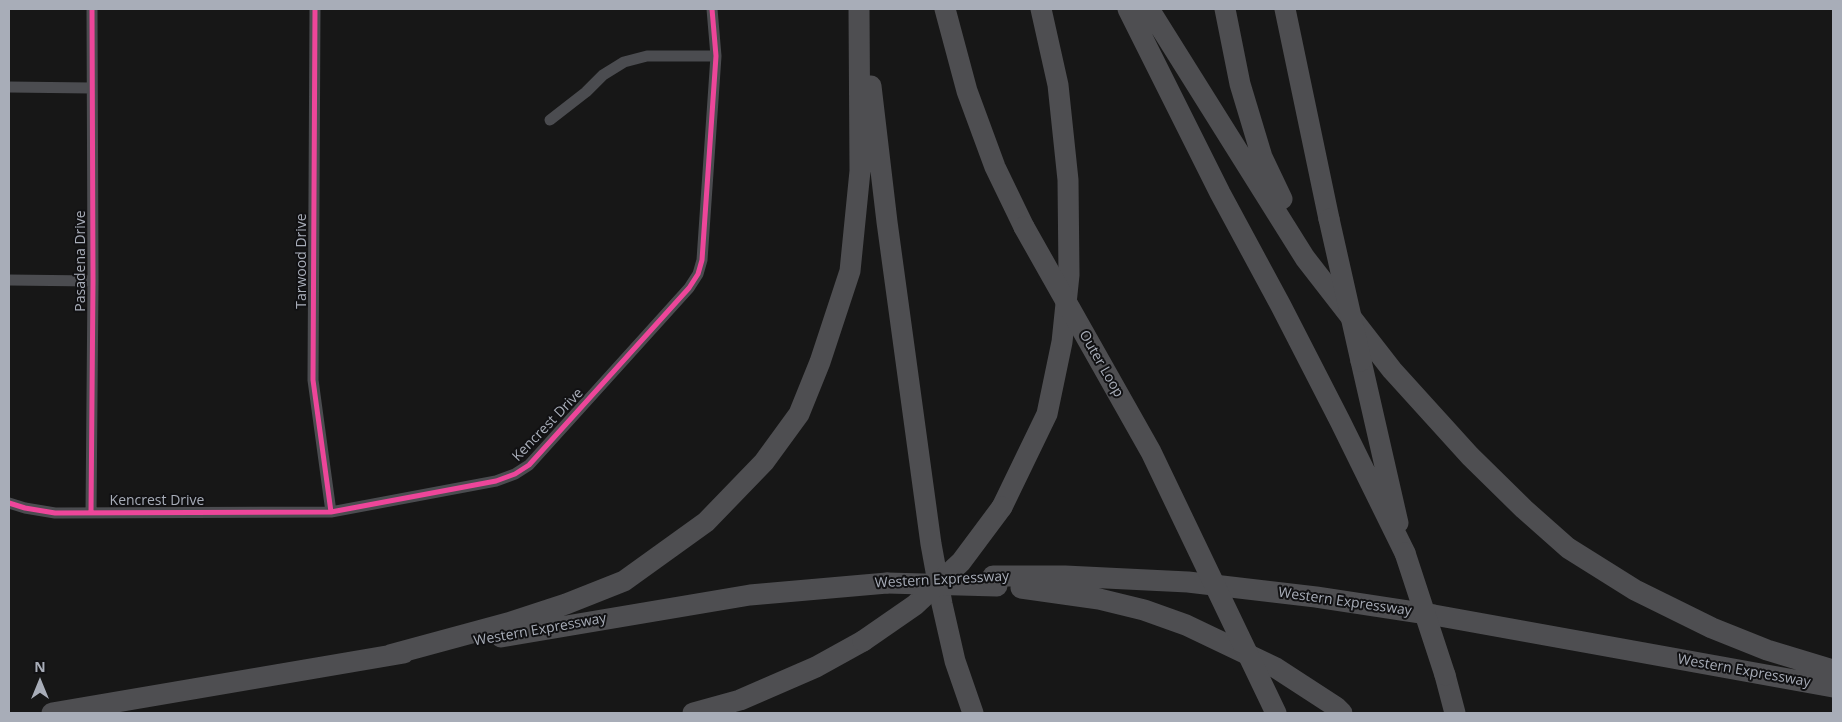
<!DOCTYPE html>
<style>
body{margin:0}
#map{position:relative;width:1842px;height:722px;overflow:hidden;background:#171717;font-family:"Open Sans",sans-serif}
canvas{display:block}
.frame{position:absolute;inset:0;border:10px solid #a8adb8;pointer-events:none}
.north{position:absolute;left:15px;top:657px;width:50px;height:50px;-webkit-text-stroke:4px #111113;paint-order:stroke;rotate:0deg;font-size:14px;font-weight:700;line-height:20px;text-align:center;color:#a8adb8}
.north::after{content:'';display:block;margin:auto;width:18px;height:22px;background:#a8adb8;clip-path:polygon(50% 0,100% 100%,50% 72%,0 100%)}
</style>
<div id="map">
<canvas width="1842" height="722"></canvas>
<div class="frame"></div>
<div class="north">N</div>
</div>
<script>
const ctx = document.querySelector('canvas').getContext('2d');
ctx.lineJoin = 'round';
function poly(rows) {
  const path = new Path2D();
  for (const r of rows) {
    path.moveTo(r[0], r[1]);
    for (let i = 2; i < r.length; i += 2) path.lineTo(r[i], r[i + 1]);
  }
  return path;
}
function stroke(path, color, width, dash) {
  ctx.strokeStyle = color;
  ctx.lineWidth = width;
  ctx.lineCap = dash ? 'butt' : 'round';
  ctx.setLineDash(dash || []);
  ctx.stroke(path);
}
function drawText(font, color, halo, rows, align = 'center') {
  ctx.font = font + ' "Open Sans",sans-serif';
  ctx.lineWidth = 4;
  ctx.setLineDash([]);
  ctx.textBaseline = 'middle';
  ctx.strokeStyle = halo;
  ctx.fillStyle = color;
  for (const [text, x, y, turn = 0] of rows) {
    ctx.save();
    ctx.translate(x, y);
    ctx.rotate((+turn || 0) * Math.PI / 180);
    ctx.textAlign = isNaN(turn) ? turn : align;
    if (halo) ctx.strokeText(text, 0, 0);
    ctx.fillText(text, 0, 0);
    ctx.restore();
  }
}
const street = poly([
 [315,9,313,380,331,512],
 [9,87,91,88],
 [550,120,586,92,603,75,624,62,647,56,716,56],
 [9,280,93,281],
 [9,503,25,508,55,513,331,512,496,481,515,474,529,465,689,288,698,274,702,260,716,56,712,9],
 [91,513,93,281,92,9]
]);
const highway = poly([
 [945,9,967,91,995,167,1024,227],
 [1128,9,1220,193,1281,306,1340,421,1405,553],
 [1149,9,1305,258,1392,370,1470,456,1524,509,1568,548,1635,590,1712,628,1767,650,1833,670],
 [1225,9,1240,84,1262,157,1282,199],
 [1285,9,1329,219],
 [871,86,887,222,931,544,942,604,955,661,973,713],
 [1361,361,1398,523],
 [1002,507,1047,414,1062,342,1069,275,1068,180,1058,85,1041,9],
 [993,576,1065,576,1188,582,1316,597,1434,615,1833,687],
 [1021,588,1099,599,1144,610,1186,625,1276,668,1336,707,1342,713],
 [501,637,750,595,887,583],
 [390,655,508,623,566,604,624,581,706,522,764,462,799,414,820,362,850,271,860,171,859,9],
 [1445,675,1455,713],
 [52,713,404,653],
 [693,713,740,700,816,667,863,641]
]);
const highwayBridge = poly([
 [1329,219,1361,361],
 [1024,227,1151,452,1276,713],
 [1405,553,1445,675],
 [887,583,997,586],
 [863,641,915,605,961,562,1002,507]
]);
const cycleway = poly([
 [315,9,313,380,331,512],
 [9,503,25,508,55,513,331,512,496,481,515,474,529,465,689,288,698,274,702,260,716,56,712,9],
 [91,513,93,281,92,9]
]);
const streetNames = [
 ["Pasadena Drive",81,261,-90],
 ["Tarwood Drive",302,261,-90],
 ["Outer Loop",1101,364,60],
 ["Kencrest Drive",548,425,-46],
 ["Kencrest Drive",157,501],
 ["Western Expressway",942,580,-3],
 ["Western Expressway",1345,602,8],
 ["Western Expressway",540,630,-10],
 ["Western Expressway",1744,671,10]
];
stroke(street, '#4b4c50', 11);
stroke(highway, '#4e4e51', 21);
stroke(highwayBridge, '#4e4e51', 21);
stroke(cycleway, '#ed469a', 5);
drawText('14px', '#a8adb8', '#111113', streetNames);
</script>
